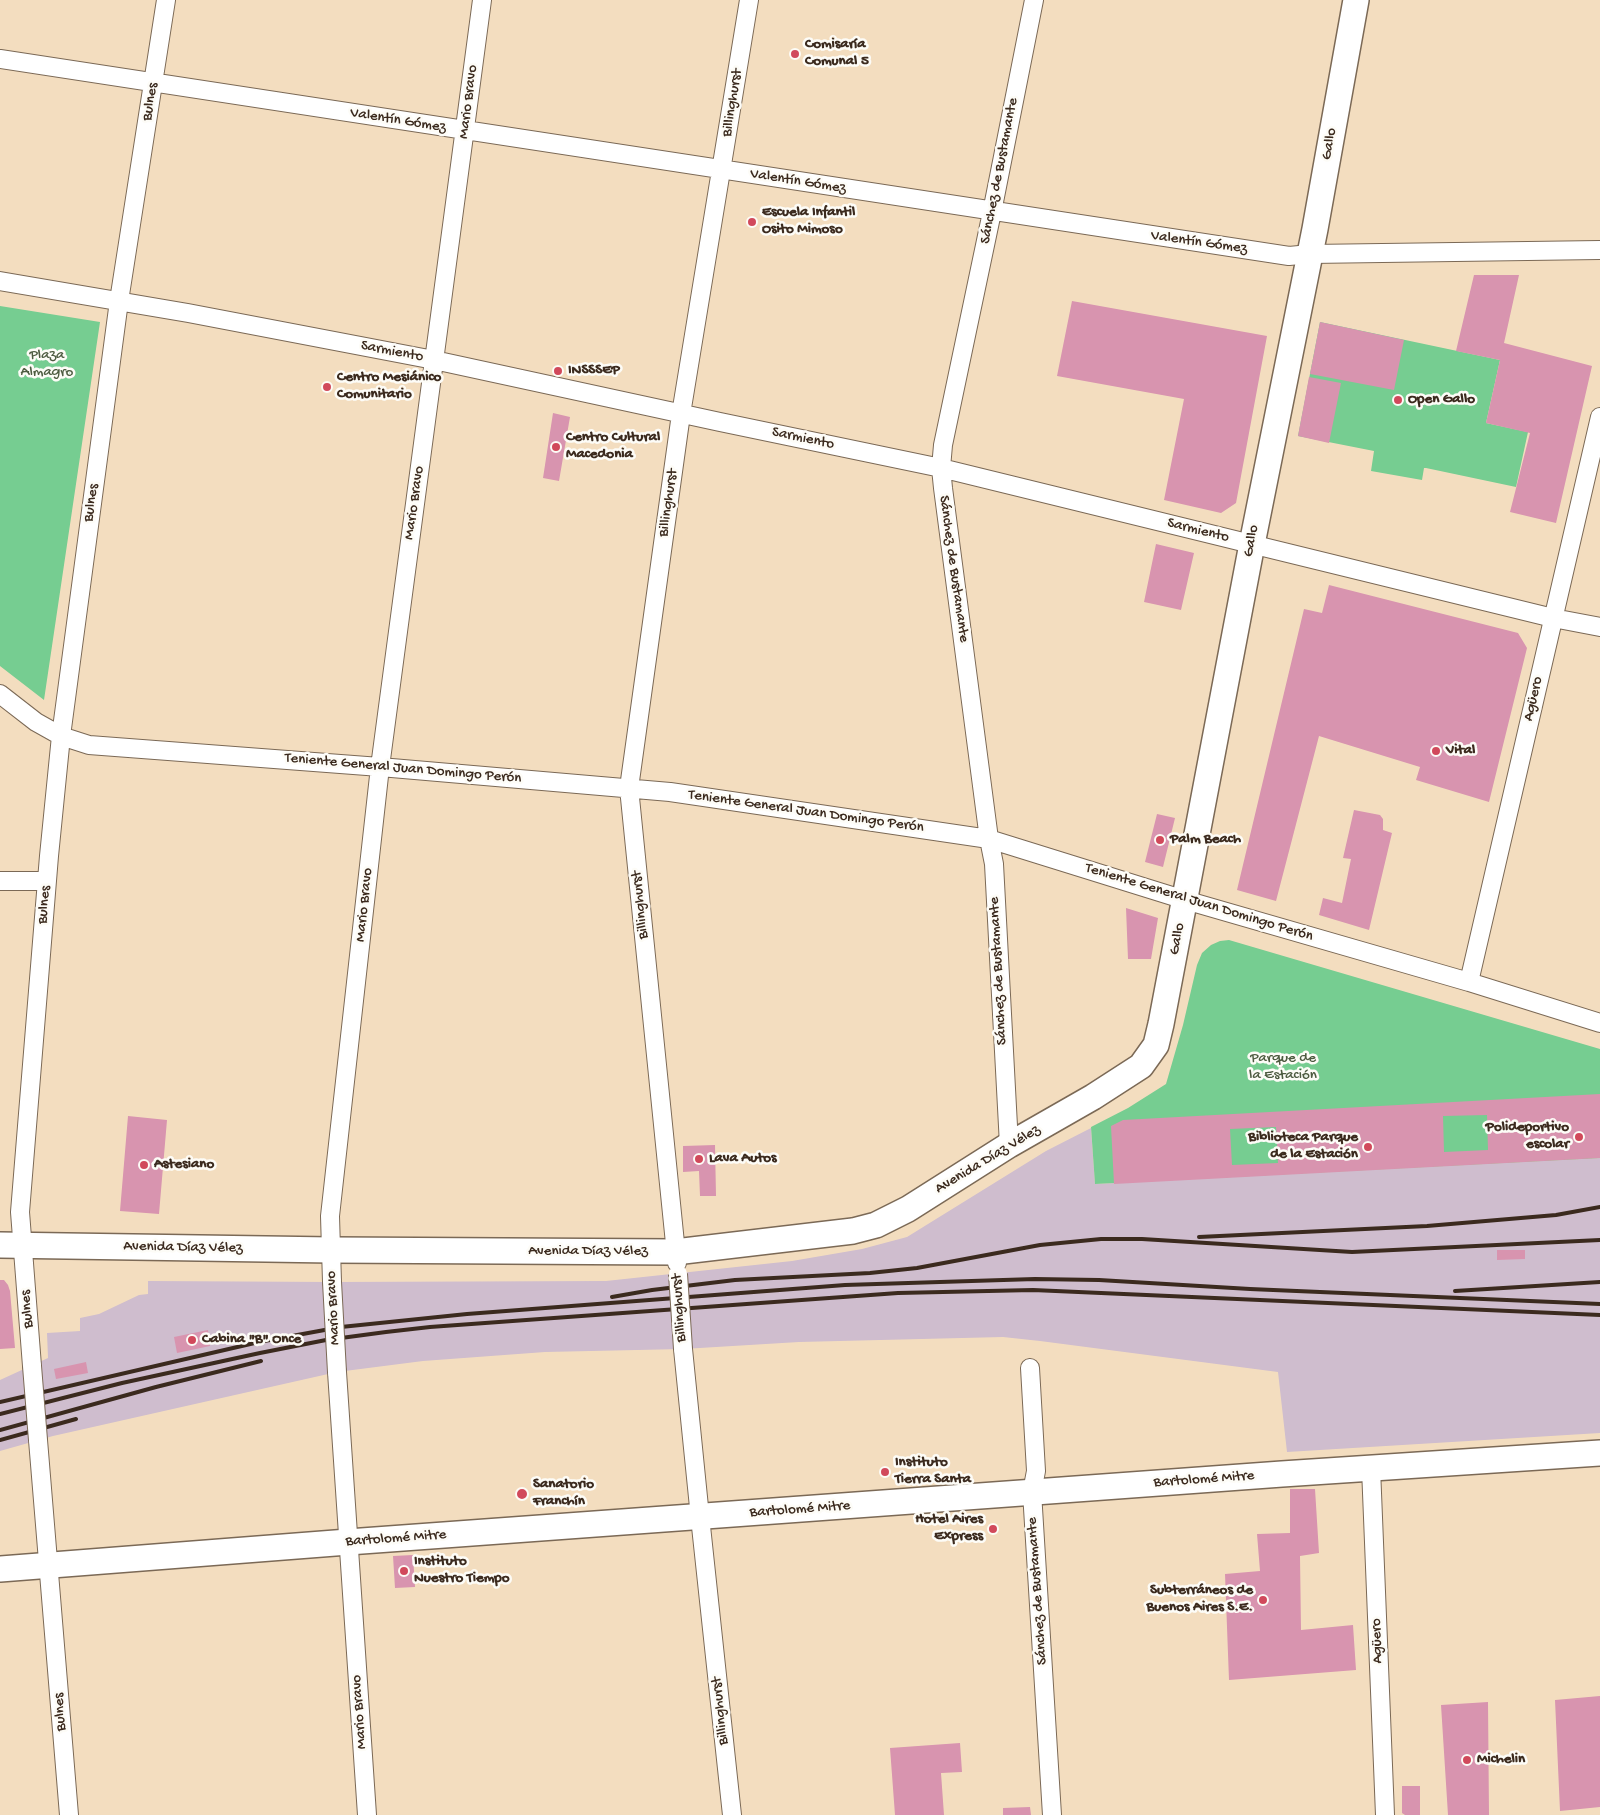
<!DOCTYPE html>
<meta charset="utf-8">
<style>
body{margin:0}
canvas{display:block;background:#f3ddbf}
</style>
<canvas width="1600" height="1815"></canvas>
<script>
const ctx = document.querySelector('canvas').getContext('2d');
ctx.lineJoin = 'round';
function paint(path, color) {
  ctx.fillStyle = color;
  ctx.fill(path, 'evenodd');
}
function poly(rows) {
  const path = new Path2D();
  for (const r of rows) {
    path.moveTo(r[0], r[1]);
    for (let i = 2; i < r.length; i += 2) path.lineTo(r[i], r[i + 1]);
  }
  return path;
}
function stroke(path, color, width, dash) {
  ctx.strokeStyle = color;
  ctx.lineWidth = width;
  ctx.lineCap = dash ? 'butt' : 'round';
  ctx.setLineDash(dash || []);
  ctx.stroke(path);
}
function drawText(font, color, halo, rows, align = 'center') {
  ctx.font = font + ' "Gochi Hand",sans-serif';
  ctx.lineWidth = 5;
  ctx.setLineDash([]);
  ctx.textBaseline = 'middle';
  ctx.strokeStyle = halo;
  ctx.fillStyle = color;
  for (const [text, x, y, turn = 0] of rows) {
    ctx.save();
    ctx.translate(x, y);
    ctx.rotate((+turn || 0) * Math.PI / 180);
    ctx.textAlign = isNaN(turn) ? turn : align;
    if (halo) ctx.strokeText(text, 0, 0);
    ctx.fillText(text, 0, 0);
    ctx.restore();
  }
}
const industrial = poly([
 [1091,1128,1095,1184,1600,1158,1600,1433,1287,1452,1278,1372,1040,1341,1003,1337,799,1342,683,1349,545,1352,423,1361,337,1372,53,1436,0,1451,0,1380,48,1358,47,1333,80,1331,80,1318,99,1314,139,1295,148,1294,148,1281,332,1282,606,1281,792,1261,862,1249,907,1237,1046,1151]
]);
const green = poly([
 [0,306,100,322,44,700,0,666],
 [1320,322,1500,360,1486,423,1528,432,1516,487,1426,468,1424,468,1422,480,1371,471,1374,451,1298,436],
 [1229,940,1600,1049,1600,1158,1095,1184,1091,1127,1128,1108,1166,1084,1183,1025,1197,965,1202,953,1211,945,1220,941]
]);
const building = poly([
 [1474,275,1519,275,1504,343,1592,366,1556,523,1510,512,1530,433,1486,423,1500,360,1456,351],
 [1072,301,1267,336,1236,503,1221,513,1164,500,1184,399,1057,376],
 [1320,322,1404,340,1394,390,1310,374],
 [1309,377,1341,383,1329,443,1298,436],
 [553,413,570,417,559,481,543,478],
 [1156,544,1194,553,1181,610,1144,602],
 [1329,585,1518,633,1527,648,1489,802,1416,780,1420,767,1319,736,1276,901,1237,890,1304,609,1322,613],
 [1354,810,1380,815,1383,819,1383,830,1392,833,1369,930,1319,915,1323,898,1342,903,1351,859,1343,858],
 [1157,814,1175,818,1163,867,1145,862],
 [1126,908,1158,918,1151,959,1128,959],
 [1600,1094,1600,1158,1114,1184,1111,1126,1123,1120],
 [1487,1115,1488,1150,1444,1152,1443,1116],
 [1276,1127,1278,1163,1232,1165,1230,1129],
 [128,1116,167,1120,159,1214,120,1211],
 [715,1145,716,1196,700,1196,699,1171,683,1172,683,1146],
 [1497,1250,1525,1250,1525,1259,1497,1260],
 [0,1280,4,1280,8,1285,10,1291,15,1348,0,1349],
 [208,1330,210,1346,177,1353,174,1337],
 [86,1362,88,1373,56,1379,54,1369],
 [1290,1489,1315,1489,1319,1553,1300,1556,1301,1630,1353,1625,1356,1670,1229,1680,1225,1574,1260,1571,1257,1534,1290,1533],
 [413,1555,415,1587,395,1588,393,1556],
 [1600,1696,1600,1807,1560,1811,1555,1700],
 [1488,1702,1489,1815,1448,1815,1441,1705],
 [960,1743,962,1772,941,1773,944,1815,895,1815,890,1748],
 [1402,1786,1420,1786,1420,1815,1405,1815,1402,1813],
 [1030,1807,1031,1815,1003,1815,1003,1808]
]);
const street = poly([
 [0,59,1289,256,1310,254,1600,250],
 [0,281,188,313,434,360,720,422,941,468,1553,618,1600,627],
 [0,694,36,722,61,736,89,745,380,767,670,792,989,839,1185,900,1469,982,1600,1023],
 [0,881,46,881],
 [1469,982,1600,417],
 [1009,1145,994,864,989,839,943,488,941,468,943,445,992,212,1034,0],
 [677,1263,629,788,681,414,749,0],
 [332,1282,330,1216,380,767,482,0],
 [683,1349,700,1517,732,1815],
 [32,1366,20,1212,49,856,61,736,119,301,166,0],
 [1030,1368,1036,1471,1032,1492,1052,1815],
 [337,1372,367,1815],
 [38,1440,69,1815],
 [1371,1468,1385,1815]
]);
const secondary = poly([
 [0,1245,332,1250,675,1252,853,1231,876,1225,908,1209,1009,1145,1093,1097,1141,1066,1156,1045,1161,1024,1252,544,1315,229,1356,0],
 [0,1569,348,1542,1282,1474,1600,1453]
]);
const rail = poly([
 [1199,1237,1427,1226,1556,1215,1600,1207],
 [1455,1291,1600,1282],
 [612,1297,652,1290,735,1280,870,1273,917,1268,1040,1245,1101,1239,1142,1239,1352,1252,1600,1240],
 [0,1402,259,1342,341,1327,467,1314,845,1285,1035,1279,1099,1280,1250,1289,1600,1304],
 [0,1414,122,1383,260,1353,326,1340,386,1332,430,1327,898,1293,1033,1290,1600,1315],
 [0,1430,156,1387,261,1361],
 [0,1440,76,1419]
]);
const streetBridge = poly([
 [678,1274,683,1349],
 [332,1282,337,1372],
 [32,1366,38,1440]
]);
const markers = [
 [795,54,5,"#d1495b"],
 [752,222,5,"#d1495b"],
 [558,371,5,"#d1495b"],
 [327,387,5,"#d1495b"],
 [1398,400,5,"#d1495b"],
 [556,447,5,"#d1495b"],
 [1436,751,5,"#d1495b"],
 [1160,840,5,"#d1495b"],
 [1579,1137,5,"#d1495b"],
 [1368,1147,5,"#d1495b"],
 [699,1159,5,"#d1495b"],
 [144,1165,5,"#d1495b"],
 [192,1340,5,"#d1495b"],
 [885,1472,5,"#d1495b"],
 [522,1494,6,"#d1495b"],
 [993,1529,5,"#d1495b"],
 [404,1571,5,"#d1495b"],
 [1263,1600,5,"#d1495b"],
 [1467,1760,5,"#d1495b"]
];
const poiNames = [
 ["Comisaría",805,45],
 ["Comunal 5",805,62],
 ["Escuela Infantil",762,213],
 ["Osito Mimoso",762,230],
 ["INSSSEP",568,371],
 ["Centro Mesiánico",337,378],
 ["Comunitario",337,395],
 ["Open Gallo",1408,400],
 ["Centro Cultural",566,438],
 ["Macedonia",566,455],
 ["Vital",1446,751],
 ["Palm Beach",1170,840],
 ["Polideportivo",1569,1128,"right"],
 ["escolar",1569,1145,"right"],
 ["Biblioteca Parque",1358,1138,"right"],
 ["de la Estación",1358,1155,"right"],
 ["Lava Autos",709,1159],
 ["Astesiano",154,1165],
 ["Cabina \"B\" Once",202,1340],
 ["Instituto",895,1463],
 ["Tierra Santa",895,1480],
 ["Sanatorio",533,1485],
 ["Franchín",533,1502],
 ["Hotel Aires",983,1520,"right"],
 ["Express",983,1537,"right"],
 ["Instituto",414,1562],
 ["Nuestro Tiempo",414,1579],
 ["Subterráneos de",1253,1591,"right"],
 ["Buenos Aires S.E.",1253,1608,"right"],
 ["Michelin",1477,1760]
];
const streetNames = [
 ["Bulnes",151,102,-81],
 ["Mario Bravo",469,102,-83],
 ["Billinghurst",733,103,-81],
 ["Valentín Gómez",398,121,9],
 ["Gallo",1330,144,-80],
 ["Sánchez de Bustamante",1000,171,-79],
 ["Valentín Gómez",798,182,9],
 ["Valentín Gómez",1199,243,8],
 ["Sarmiento",392,352,11],
 ["Sarmiento",803,439,12],
 ["Bulnes",92,503,-82],
 ["Mario Bravo",415,503,-82],
 ["Billinghurst",669,503,-82],
 ["Sarmiento",1198,531,14],
 ["Gallo",1252,541,-79],
 ["Sánchez de Bustamante",953,569,82],
 ["Agüero",1534,699,-77],
 ["Teniente General Juan Domingo Perón",403,769,5],
 ["Teniente General Juan Domingo Perón",806,812,8],
 ["Teniente General Juan Domingo Perón",1199,903,17],
 ["Bulnes",45,905,-85],
 ["Mario Bravo",365,905,-84],
 ["Billinghurst",641,905,-96],
 ["Gallo",1178,939,-79],
 ["Sánchez de Bustamante",999,971,-93],
 ["Avenida Díaz Vélez",988,1160,-31],
 ["Avenida Díaz Vélez",183,1248,1],
 ["Avenida Díaz Vélez",588,1252],
 ["Mario Bravo",334,1308,-93],
 ["Billinghurst",680,1308,-94],
 ["Bulnes",28,1309,-95],
 ["Bartolomé Mitre",1204,1480,-4],
 ["Bartolomé Mitre",800,1510,-4],
 ["Bartolomé Mitre",396,1539,-4],
 ["Sánchez de Bustamante",1038,1591,-94],
 ["Agüero",1378,1641,-92],
 ["Billinghurst",721,1711,-96],
 ["Bulnes",61,1712,-94],
 ["Mario Bravo",360,1712,-94]
];
const parkNames = [
 ["Plaza",47,356],
 ["Almagro",47,373],
 ["Parque de",1283,1059],
 ["la Estación",1283,1076]
];
paint(industrial, '#cfbdce');
paint(green, '#76cd91');
paint(building, '#d894af');
stroke(street, '#7b6956', 20);
stroke(secondary, '#7b6956', 28);
stroke(street, '#fff', 18);
stroke(secondary, '#fff', 25);
stroke(rail, '#3b2a1e', 4);
stroke(streetBridge, '#7b6956', 20, []);
stroke(streetBridge, '#fff', 18);
for (const [x, y, r, color] of markers) {
  const dot = new Path2D();
  dot.arc(x, y, r, 0, 2 * Math.PI);
  ctx.fillStyle = color;
  ctx.fill(dot);
  stroke(dot, '#fdfcf7', 2);
}
drawText('bold 15px', '#3b2a1e', '#fdfcf7', poiNames, 'left');
drawText('15px', '#3b2a1e', '#fdfcf7', streetNames);
drawText('15px', '#4d5b40', '#fdfcf7', parkNames);
</script>
